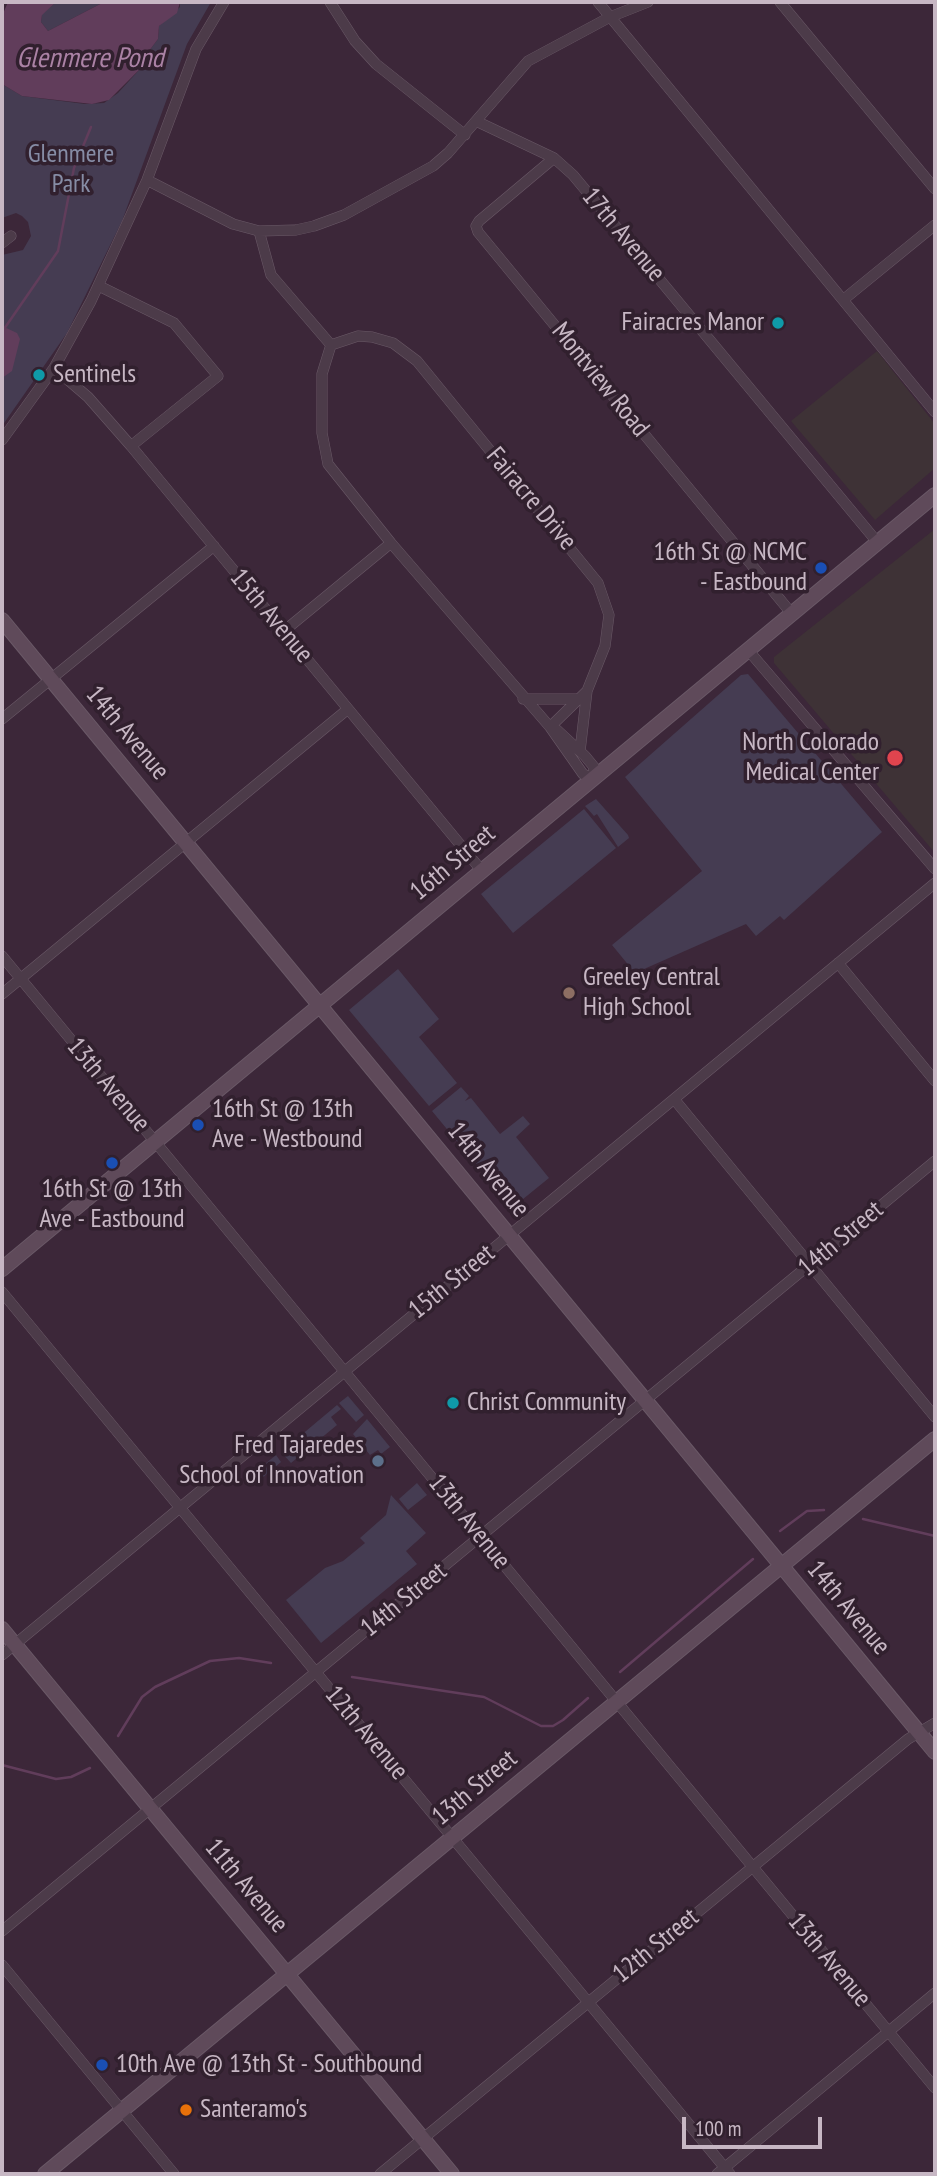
<!DOCTYPE html>
<style>
body{margin:0}
#map{position:relative;width:937px;height:2176px;overflow:hidden;background:#3c2739;font-family:"PT Sans Narrow",sans-serif}
canvas{display:block}
.frame{position:absolute;inset:0;border:4px solid #c7b7c4;pointer-events:none}
.scale{position:absolute;left:682px;top:2117px;width:140px;height:32px;box-sizing:border-box;border:4px solid #c7b7c4;border-top:0;padding-left:9px;font-size:21px;line-height:24px;white-space:nowrap;color:#c7b7c4;-webkit-text-stroke:5px #31202e;paint-order:stroke}
</style>
<div id="map">
<canvas width="937" height="2176"></canvas>
<div class="frame"></div>
<div class="scale">100 m</div>
</div>
<script>
const ctx = document.querySelector('canvas').getContext('2d');
ctx.lineJoin = 'round';
function paint(path, color) {
  ctx.fillStyle = color;
  ctx.fill(path, 'evenodd');
}
function poly(rows) {
  const path = new Path2D();
  for (const r of rows) {
    path.moveTo(r[0], r[1]);
    for (let i = 2; i < r.length; i += 2) path.lineTo(r[i], r[i + 1]);
  }
  return path;
}
function stroke(path, color, width, dash) {
  ctx.strokeStyle = color;
  ctx.lineWidth = width;
  ctx.lineCap = dash ? 'butt' : 'round';
  ctx.setLineDash(dash || []);
  ctx.stroke(path);
}
function drawText(font, color, halo, rows, align = 'center') {
  ctx.font = font + ' "PT Sans Narrow",sans-serif';
  ctx.lineWidth = 7;
  ctx.setLineDash([]);
  ctx.textBaseline = 'middle';
  ctx.strokeStyle = halo;
  ctx.fillStyle = color;
  for (const [text, x, y, turn = 0] of rows) {
    ctx.save();
    ctx.translate(x, y);
    ctx.rotate((+turn || 0) * Math.PI / 180);
    ctx.textAlign = isNaN(turn) ? turn : align;
    if (halo) ctx.strokeText(text, 0, 0);
    ctx.fillText(text, 0, 0);
    ctx.restore();
  }
}
const medical = poly([
 [877,351,935,424,935,468,875,520,791,421],
 [935,529,935,853,774,663,774,657]
]);
const green = poly([
 [56,2,104,2,48,31,41,22,42,14],
 [180,2,211,2,187,44,122,221,67,333,2,426,2,255,23,250,31,236,28,222,22,216,16,213,2,218,2,84,22,96,85,104,104,103,118,93,140,69,143,59,158,39,159,26,180,7],
 [748,674,882,832,784,920,780,916,756,936,746,924,635,973,612,945,702,871,625,777,741,675],
 [596,799,628,835,629,838,618,847,597,814,594,816,585,806],
 [584,809,616,848,513,933,481,894],
 [398,969,439,1019,419,1037,457,1083,429,1106,349,1010],
 [461,1087,469,1096,465,1101,471,1098,500,1134,523,1116,530,1124,516,1137,549,1178,512,1208,432,1111],
 [348,1396,364,1415,356,1422,339,1403],
 [337,1405,341,1409,331,1417,337,1425,291,1463,281,1452],
 [367,1419,390,1447,381,1454,378,1450,370,1455,353,1434],
 [276,1455,281,1462,261,1479,255,1472],
 [417,1483,427,1495,408,1510,399,1499],
 [391,1495,426,1533,406,1551,417,1564,321,1643,286,1600,325,1568,343,1561,365,1543,360,1538,386,1515]
]);
const water = poly([
 [8,2,56,2,42,15,41,22,48,31,104,2,180,2,177,13,159,26,158,39,143,59,140,69,109,100,92,104,22,96,2,84,2,16],
 [2,326,17,333,20,339,12,371,2,378]
]);
const stream = poly([
 [4,329,58,251,74,168,91,127],
 [863,1519,935,1536],
 [780,1531,807,1511,824,1510],
 [620,1672,753,1559],
 [352,1677,484,1697,541,1726,553,1726,563,1720,588,1698],
 [118,1736,142,1697,155,1687,210,1661,239,1658,271,1663],
 [2,1765,56,1779,71,1777,90,1768]
]);
const street = poly([
 [330,2,355,41,376,64,465,135],
 [598,2,935,412],
 [780,2,935,189],
 [476,121,554,158,573,175,878,543],
 [554,158,479,221,476,226,478,232,792,614],
 [147,180,233,224,259,231,271,275,331,345],
 [259,231,296,230,314,226,344,215,433,166,448,153,528,61,610,17,648,2],
 [2,243,11,236],
 [99,286,174,323,218,376,131,446],
 [843,300,935,225],
 [331,345,322,374,322,433,328,464,391,543,550,727,583,774,593,779,594,767,585,756,557,730,550,727],
 [331,345,358,336,372,337,393,343,417,361,598,583,609,615,605,646,587,691,550,727],
 [54,368,88,397,131,446,482,871],
 [2,440,54,368,91,301,147,180,196,49,224,2],
 [284,631,391,543],
 [748,650,935,869],
 [523,699,578,699],
 [2,719,214,546],
 [580,751,587,691],
 [2,956,935,2088],
 [838,963,935,1081],
 [2,994,348,709],
 [674,1099,935,1417],
 [2,1292,730,2174],
 [2,1655,935,883],
 [2,1931,935,1161],
 [2,1965,174,2174],
 [380,2174,908,1739,935,1723],
 [717,2174,935,1993]
]);
const secondary = poly([
 [2,620,935,1752],
 [2,1269,935,495],
 [2,1629,452,2174],
 [45,2174,935,1439]
]);
const markers = [
 [778,323,7,"#0f9aa8"],
 [39,375,7,"#0f9aa8"],
 [821,568,7,"#1a4fb4"],
 [895,758,9,"#e0444e"],
 [569,993,7,"#8d6e63"],
 [198,1125,7,"#1a4fb4"],
 [112,1163,7,"#1a4fb4"],
 [453,1403,7,"#0f9aa8"],
 [378,1461,7,"#5c6f8a"],
 [102,2065,7,"#1a4fb4"],
 [186,2110,7,"#e8710a"]
];
const parkNames = [
 ["Glenmere",71,155],
 ["Park",71,185]
];
const streetNames = [
 ["17th Avenue",623,235,50],
 ["Montview Road",600,380,51],
 ["Fairacre Drive",531,499,50],
 ["15th Avenue",271,616,50],
 ["14th Avenue",127,733,50],
 ["16th Street",453,863,-40],
 ["13th Avenue",108,1085,50],
 ["14th Avenue",488,1170,51],
 ["14th Street",841,1239,-40],
 ["15th Street",452,1282,-39],
 ["13th Avenue",469,1522,51],
 ["14th Street",404,1600,-39],
 ["14th Avenue",848,1608,50],
 ["12th Avenue",366,1733,50],
 ["13th Street",475,1788,-40],
 ["11th Avenue",246,1886,50],
 ["12th Street",656,1946,-39],
 ["13th Avenue",829,1960,50]
];
const poiNames = [
 ["Fairacres Manor",764,323,"right"],
 ["Sentinels",53,375],
 ["16th St @ NCMC",807,553,"right"],
 ["- Eastbound",807,583,"right"],
 ["North Colorado",879,743,"right"],
 ["Medical Center",879,773,"right"],
 ["Greeley Central",583,978],
 ["High School",583,1008],
 ["16th St @ 13th",212,1110],
 ["Ave - Westbound",212,1140],
 ["16th St @ 13th",112,1190,"center"],
 ["Ave - Eastbound",112,1220,"center"],
 ["Christ Community",467,1403],
 ["Fred Tajaredes",364,1446,"right"],
 ["School of Innovation",364,1476,"right"],
 ["10th Ave @ 13th St - Southbound",116,2065],
 ["Santeramo's",200,2110]
];
const waterNames = [
 ["Glenmere Pond",90,59]
];
paint(medical, '#3e3236');
paint(green, '#453c52');
paint(water, '#613d5b');
stroke(stream, '#613d5b', 2.5);
stroke(street, '#6a5967', 11);
stroke(secondary, '#6a5967', 16);
stroke(street, '#4c3b49', 10);
stroke(secondary, '#5f4a5a', 14);
for (const [x, y, r, color] of markers) {
  const dot = new Path2D();
  dot.arc(x, y, r, 0, 2 * Math.PI);
  ctx.fillStyle = color;
  ctx.fill(dot);
  stroke(dot, '#31202e', 2.5);
}
drawText('26px', '#868ca5', '#31202e', parkNames);
drawText('26px', '#c7b7c4', '#31202e', streetNames);
drawText('26px', '#c7b7c4', '#31202e', poiNames, 'left');
drawText('italic 28px', '#ab82a5', '#31202e', waterNames);
</script>
